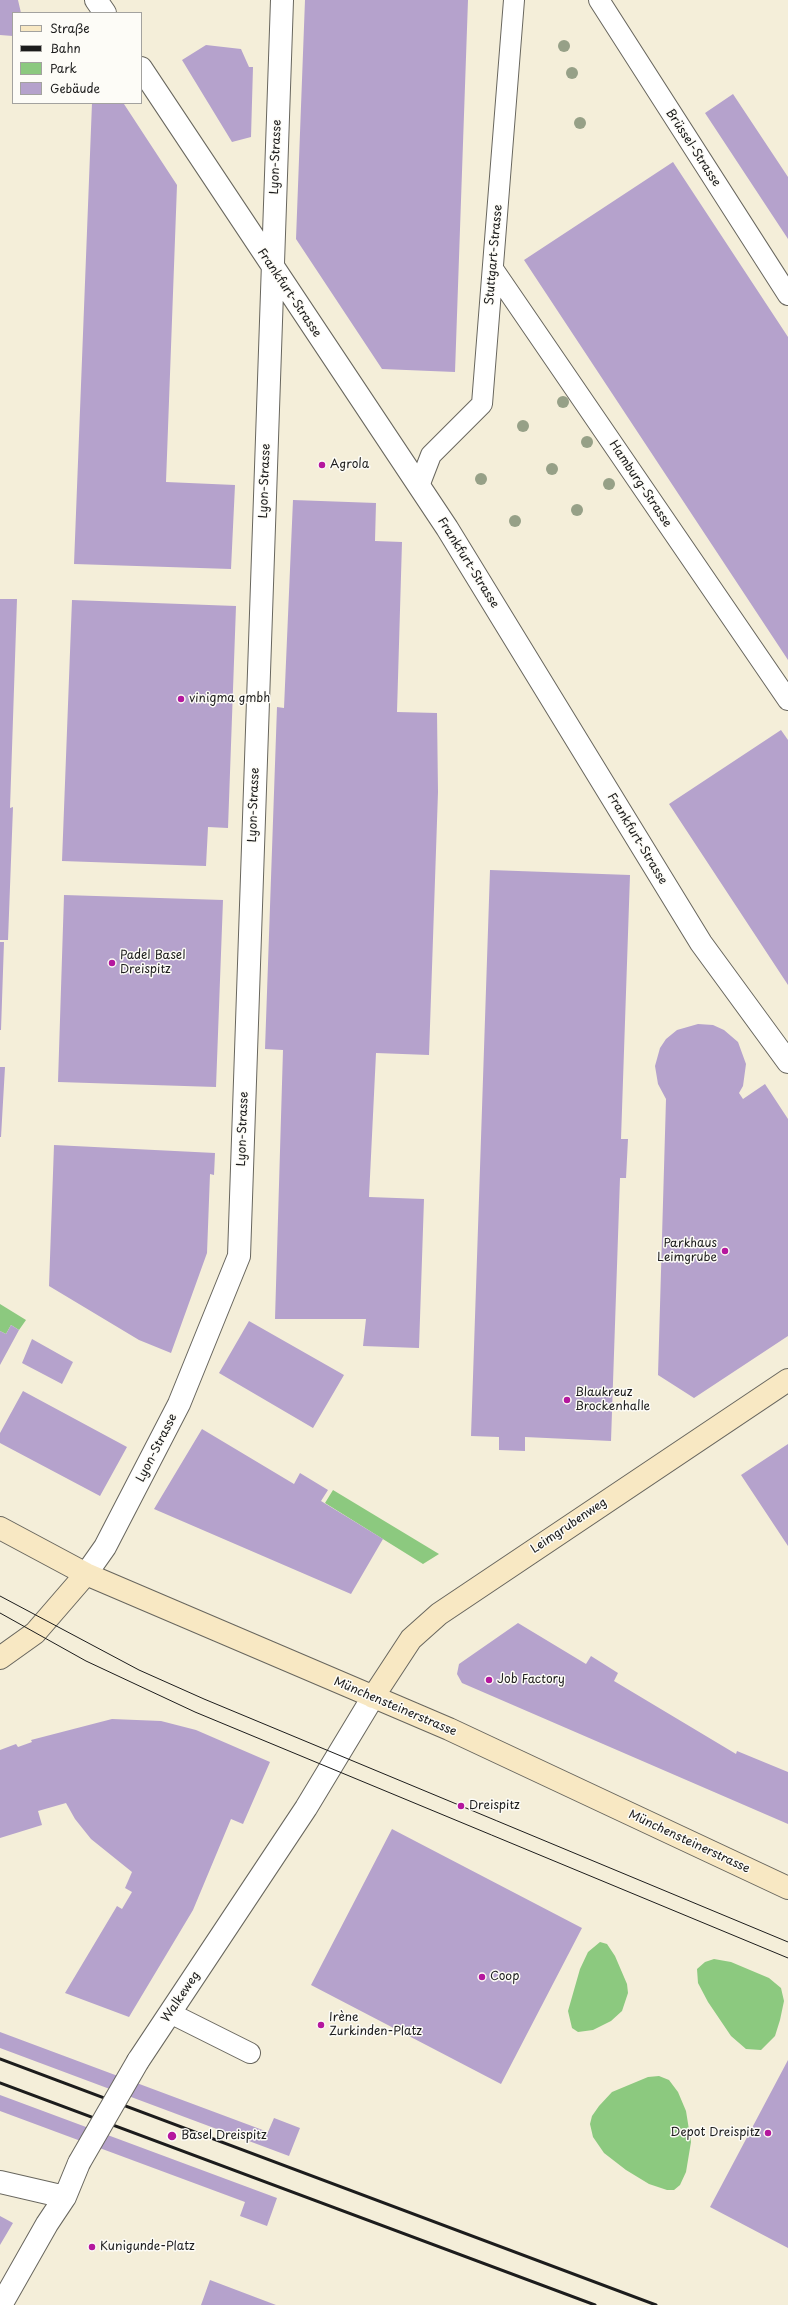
<!DOCTYPE html>
<meta charset="utf-8">
<style>
body{margin:0}
#map{position:relative;width:788px;height:2305px;overflow:hidden;background:#f4eed9;font-family:"Playpen Sans",sans-serif}
canvas{display:block}
.legend{position:absolute;left:12px;top:12px;width:130px;height:92px;box-sizing:border-box;background:#fdfcf7;border:1px solid #a3a29f;margin:0;padding:5px 7px;list-style:none;font-size:12px;color:#1c1c1c}
.legend li{display:flex;align-items:center;gap:8px;height:20px}
.legend b{width:20px;border:1px solid #a3a29f}
</style>
<div id="map">
<canvas width="788" height="2305"></canvas>
<ul class="legend">
<li><b style="height:5px;background:#f8e8c3"></b>Straße</li>
<li><b style="height:5px;background:#1c1c1c"></b>Bahn</li>
<li><b style="height:11px;background:#8cc97f"></b>Park</li>
<li><b style="height:11px;background:#b5a2cc"></b>Gebäude</li>
</ul>
</div>
<script>
const ctx = document.querySelector('canvas').getContext('2d');
ctx.lineJoin = 'round';
function paint(path, color) {
  ctx.fillStyle = color;
  ctx.fill(path, 'evenodd');
}
function poly(rows) {
  const path = new Path2D();
  for (const r of rows) {
    path.moveTo(r[0], r[1]);
    for (let i = 2; i < r.length; i += 2) path.lineTo(r[i], r[i + 1]);
  }
  return path;
}
function stroke(path, color, width, dash) {
  ctx.strokeStyle = color;
  ctx.lineWidth = width;
  ctx.lineCap = dash ? 'butt' : 'round';
  ctx.setLineDash(dash || []);
  ctx.stroke(path);
}
function drawText(font, color, halo, rows, align = 'center') {
  ctx.font = font + ' "Playpen Sans",sans-serif';
  ctx.lineWidth = 3;
  ctx.setLineDash([]);
  ctx.textBaseline = 'middle';
  ctx.strokeStyle = halo;
  ctx.fillStyle = color;
  for (const [text, x, y, turn = 0] of rows) {
    ctx.save();
    ctx.translate(x, y);
    ctx.rotate((+turn || 0) * Math.PI / 180);
    ctx.textAlign = isNaN(turn) ? turn : align;
    if (halo) ctx.strokeText(text, 0, 0);
    ctx.fillText(text, 0, 0);
    ctx.restore();
  }
}
const green = poly([
 [0,1304,26,1320,19,1330,11,1325,6,1334,0,1331],
 [333,1490,439,1554,423,1564,325,1503],
 [600,1942,607,1944,615,1956,627,1984,628,1993,622,2011,611,2021,593,2030,578,2032,572,2028,568,2011,580,1969,588,1952],
 [714,1959,731,1962,769,1978,781,1988,784,2001,780,2020,775,2036,761,2050,746,2049,731,2036,708,2002,698,1983,697,1969,705,1962],
 [659,2076,669,2080,678,2092,686,2111,691,2142,686,2172,680,2185,674,2190,667,2190,649,2184,626,2170,604,2153,593,2137,590,2124,592,2116,599,2106,612,2092,648,2077]
]);
const building = poly([
 [0,0,18,0,21,13,13,13,13,36,0,35],
 [305,0,468,0,455,372,382,369,296,239],
 [206,45,241,49,249,67,253,67,251,137,232,142,182,60],
 [733,94,788,177,788,239,705,113],
 [92,103,124,104,177,185,166,482,235,485,231,569,74,564],
 [673,162,788,337,788,660,524,260],
 [293,500,376,503,375,541,402,542,397,712,437,713,438,792,429,1055,376,1053,369,1197,424,1199,419,1348,363,1346,366,1319,275,1319,283,1050,265,1049,277,707,284,708],
 [0,599,17,599,10,808,13,807,8,940,0,940],
 [72,600,236,606,228,828,208,827,206,866,62,861],
 [781,730,788,740,788,985,669,804],
 [490,870,630,875,621,1139,628,1139,626,1178,620,1178,611,1441,525,1437,525,1451,499,1450,499,1437,471,1436],
 [64,895,223,900,216,1087,58,1082],
 [0,942,4,942,1,1030,0,1030],
 [698,1024,713,1025,724,1030,738,1042,746,1064,743,1086,739,1093,743,1099,765,1084,788,1119,788,1336,694,1398,658,1375,666,1099,658,1084,655,1066,660,1048,666,1039,677,1030],
 [0,1067,5,1067,1,1137,0,1137],
 [54,1145,215,1153,214,1175,210,1174,207,1253,171,1353,139,1340,49,1286],
 [249,1321,344,1375,313,1428,219,1373],
 [11,1325,19,1330,0,1365,0,1331,6,1334],
 [32,1339,73,1362,62,1384,22,1363],
 [23,1391,127,1447,100,1496,0,1443,0,1433],
 [202,1429,294,1484,300,1473,328,1490,321,1501,383,1539,351,1594,154,1509],
 [788,1444,788,1546,741,1475],
 [518,1623,586,1664,591,1656,618,1673,614,1681,736,1754,737,1751,788,1772,788,1824,462,1683,457,1674,459,1664],
 [112,1719,161,1721,196,1730,270,1762,243,1824,231,1819,193,1910,129,2017,65,1993,117,1906,122,1909,132,1892,125,1888,132,1872,91,1839,75,1819,66,1803,38,1811,42,1825,0,1838,0,1750,16,1744,18,1747,32,1742,31,1740],
 [392,1829,582,1928,501,2084,311,1985],
 [0,2032,268,2132,274,2118,300,2128,289,2156,0,2048],
 [788,2060,788,2248,710,2207],
 [0,2095,277,2198,267,2226,240,2216,245,2202,0,2111],
 [0,2216,13,2223,0,2245],
 [210,2280,276,2305,201,2305]
]);
const lane = poly([
 [599,0,788,295],
 [493,269,788,700],
 [419,486,431,455,482,404,514,0],
 [170,2013,250,2053]
]);
const street = poly([
 [96,0,105,13],
 [141,68,447,528,701,943,788,1062],
 [86,1574,105,1547,179,1404,239,1256,282,0],
 [138,2061,306,1808,373,1697],
 [0,2182,65,2197],
 [1,2305,47,2224,65,2197,79,2163]
]);
const secondary = poly([
 [0,1528,86,1574,449,1729,788,1888],
 [0,1658,35,1633,86,1574],
 [373,1697,411,1639,439,1614,788,1380]
]);
const tram = poly([
 [0,1596,139,1670,204,1699,788,1942],
 [0,1613,86,1661,195,1712,788,1958]
]);
const rail = poly([
 [0,2059,656,2305],
 [0,2083,595,2305]
]);
const streetBridge = poly([
 [79,2163,138,2061]
]);
const trees = [
 [564,46],
 [572,73],
 [580,123],
 [563,402],
 [523,426],
 [587,442],
 [552,469],
 [481,479],
 [609,484],
 [577,510],
 [515,521]
];
const markers = [
 [322,465,4,"#b5179e"],
 [181,699,4,"#b5179e"],
 [112,963,4,"#b5179e"],
 [725,1251,4,"#b5179e"],
 [567,1400,4,"#b5179e"],
 [489,1680,4,"#b5179e"],
 [461,1806,4,"#b5179e"],
 [482,1977,4,"#b5179e"],
 [321,2025,4,"#b5179e"],
 [768,2133,4,"#b5179e"],
 [172,2136,5,"#b5179e"],
 [92,2247,4,"#b5179e"]
];
const streetNames = [
 ["Brüssel-Strasse",693,148,57],
 ["Lyon-Strasse",276,157,-88],
 ["Stuttgart-Strasse",494,255,-85],
 ["Frankfurt-Strasse",289,293,56],
 ["Lyon-Strasse",265,481,-88],
 ["Hamburg-Strasse",640,484,56],
 ["Frankfurt-Strasse",468,563,58],
 ["Lyon-Strasse",254,805,-88],
 ["Frankfurt-Strasse",637,839,59],
 ["Lyon-Strasse",243,1129,-88],
 ["Lyon-Strasse",157,1448,-63],
 ["Leimgrubenweg",569,1526,-34],
 ["Münchensteinerstrasse",395,1707,23],
 ["Münchensteinerstrasse",689,1842,25],
 ["Walkeweg",181,1997,-56]
];
const poiNames = [
 ["Agrola",330,465],
 ["vinigma gmbh",189,699],
 ["Padel Basel",120,956],
 ["Dreispitz",120,970],
 ["Parkhaus",717,1244,"right"],
 ["Leimgrube",717,1258,"right"],
 ["Blaukreuz",575,1393],
 ["Brockenhalle",575,1407],
 ["Job Factory",497,1680],
 ["Dreispitz",469,1806],
 ["Coop",490,1977],
 ["Irène",329,2018],
 ["Zurkinden-Platz",329,2032],
 ["Depot Dreispitz",760,2133,"right"],
 ["Basel Dreispitz",181,2136],
 ["Kunigunde-Platz",100,2247]
];
paint(green, '#8cc97f');
paint(building, '#b5a2cc');
stroke(lane, '#68665e', 22);
stroke(street, '#68665e', 24);
stroke(secondary, '#68665e', 24);
stroke(lane, '#fff', 20);
stroke(street, '#fff', 22);
stroke(secondary, '#f8e8c3', 22);
stroke(tram, '#1c1c1c', 1);
stroke(rail, '#1c1c1c', 3);
stroke(streetBridge, '#68665e', 24, []);
stroke(streetBridge, '#fff', 22);
ctx.fillStyle = '#96a087';
for (const [x, y] of trees) {
  ctx.beginPath();
  ctx.arc(x, y, 6, 0, 2 * Math.PI);
  ctx.fill();
}
for (const [x, y, r, color] of markers) {
  const dot = new Path2D();
  dot.arc(x, y, r, 0, 2 * Math.PI);
  ctx.fillStyle = color;
  ctx.fill(dot);
  stroke(dot, '#fdfcf7', 1.5);
}
drawText('12px', '#1c1c1c', '#fdfcf7', streetNames);
drawText('12px', '#1c1c1c', '#fdfcf7', poiNames, 'left');
</script>
